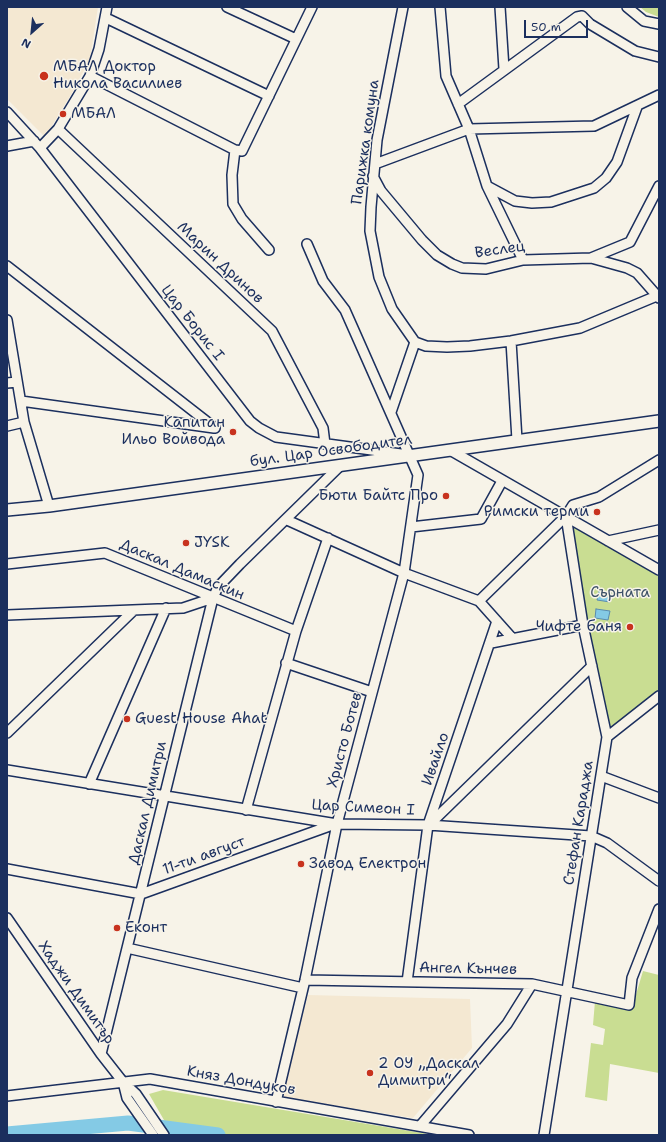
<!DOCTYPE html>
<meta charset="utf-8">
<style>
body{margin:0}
#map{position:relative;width:666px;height:1142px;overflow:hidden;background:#f7f3e8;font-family:"Shantell Sans",sans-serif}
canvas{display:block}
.frame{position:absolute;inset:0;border:8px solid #1b2f5e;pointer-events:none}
.north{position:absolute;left:12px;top:12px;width:40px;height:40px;-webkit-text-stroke:3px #f7f3e8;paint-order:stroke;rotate:207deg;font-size:11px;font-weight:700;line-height:16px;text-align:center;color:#1b2f5e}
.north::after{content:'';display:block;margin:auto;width:14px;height:18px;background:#1b2f5e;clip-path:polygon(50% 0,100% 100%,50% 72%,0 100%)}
.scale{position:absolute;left:524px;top:20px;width:64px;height:18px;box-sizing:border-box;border:2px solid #1b2f5e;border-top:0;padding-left:5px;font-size:12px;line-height:14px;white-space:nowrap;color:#1b2f5e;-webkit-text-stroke:3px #f7f3e8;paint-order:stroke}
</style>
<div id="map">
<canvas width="666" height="1142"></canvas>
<div class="frame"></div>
<div class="north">N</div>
<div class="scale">50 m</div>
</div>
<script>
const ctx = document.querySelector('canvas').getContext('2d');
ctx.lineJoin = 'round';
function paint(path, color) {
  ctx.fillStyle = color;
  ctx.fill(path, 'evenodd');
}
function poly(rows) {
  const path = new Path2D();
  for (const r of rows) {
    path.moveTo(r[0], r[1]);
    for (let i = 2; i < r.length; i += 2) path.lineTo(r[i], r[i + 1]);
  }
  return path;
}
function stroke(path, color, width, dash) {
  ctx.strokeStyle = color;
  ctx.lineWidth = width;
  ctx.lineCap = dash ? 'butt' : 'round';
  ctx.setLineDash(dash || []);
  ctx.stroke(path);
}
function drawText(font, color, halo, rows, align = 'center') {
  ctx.font = font + ' "Shantell Sans",sans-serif';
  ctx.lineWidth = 3;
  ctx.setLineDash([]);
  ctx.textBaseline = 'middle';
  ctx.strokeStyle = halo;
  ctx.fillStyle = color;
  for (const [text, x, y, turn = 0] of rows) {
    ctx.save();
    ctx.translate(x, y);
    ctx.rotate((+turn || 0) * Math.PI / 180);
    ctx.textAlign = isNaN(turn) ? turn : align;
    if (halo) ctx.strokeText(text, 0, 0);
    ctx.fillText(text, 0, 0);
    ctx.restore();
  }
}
const built = poly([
 [7,7,98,7,90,59,72,93,45,137,7,99],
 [308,995,470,999,472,1048,413,1118,282,1097]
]);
const green = poly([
 [640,7,659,7,659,17,646,12],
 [566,516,659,570,659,696,607,737],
 [643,971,659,975,659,1073,610,1064,607,1101,585,1097,591,1043,603,1045,605,1029,593,1025,595,1001,632,1008],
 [163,1090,434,1135,218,1135,168,1127,149,1094]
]);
const water = poly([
 [599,591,611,592,610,602,597,600,599,591],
 [596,609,610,611,608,620,595,618,596,609]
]);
const river = poly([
 [7,1134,128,1123,218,1135]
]);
const minor = poly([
 [227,7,296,39],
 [440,7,446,76,469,129,487,186,523,260],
 [500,7,504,69],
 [627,7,644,21,659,24],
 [582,16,590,24,635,51,659,57],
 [106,18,269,96],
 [90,76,235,150,242,151,312,7],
 [458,104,577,17,582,16],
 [7,112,40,148,250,421,259,428,276,437,401,454],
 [58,129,272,331,323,428,325,444],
 [7,146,34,141],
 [40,148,58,129,90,76,99,49,107,7],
 [235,150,232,175,233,204,242,219,269,250],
 [375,164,469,129,594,126,659,95],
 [373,176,381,191,422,240,437,255,452,264,462,268,486,269,523,260,591,258,627,268,637,273,659,298],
 [487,186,515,201,532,203,551,202,594,188,606,178,617,162,637,107],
 [591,258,630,242,659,186],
 [7,266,215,428],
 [7,320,24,422,49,506],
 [511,341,517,440],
 [415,342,426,346,447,347,470,346,511,341,580,328,659,295],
 [7,383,17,382],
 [21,401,214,428],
 [391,412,415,342,392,309,379,277,370,231,371,207,377,140,403,7],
 [7,426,24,422],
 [450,450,659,570],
 [287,520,404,573,479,601,512,638],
 [411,527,481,519,502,481],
 [608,541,659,530],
 [7,564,105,553,296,631],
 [479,601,566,516,573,505,599,497,659,460],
 [7,615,183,608,213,598],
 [491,643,583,625],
 [286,663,372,692],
 [7,733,134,610],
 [607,737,659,696],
 [7,770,337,824,428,825,591,836,607,843,659,881],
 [601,776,659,798],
 [89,784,166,608],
 [246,810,296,631,328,538],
 [430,824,592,666],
 [7,869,141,894,335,824],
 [7,918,101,1054,123,1082,136,1094,164,1135],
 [127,948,303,988],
 [305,980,532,984,629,1005,632,978,659,909],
 [407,982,428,825,497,621],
 [101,1054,213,598,218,587,240,564,341,465],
 [123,1082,127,1098,153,1135],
 [7,1096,150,1079,469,1135],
 [276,1102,305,980,337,824,404,573,418,475,353,328,345,310,323,281,307,244],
 [420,1126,507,1024,532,984],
 [544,1135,607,737,583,625,566,516]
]);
const major = poly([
 [7,510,49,506,659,421]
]);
const markers = [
 [44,76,5,"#c8321e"],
 [63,114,4,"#c8321e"],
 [233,432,4,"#c8321e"],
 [446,496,4,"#c8321e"],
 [597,512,4,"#c8321e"],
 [186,543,4,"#c8321e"],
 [630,627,4,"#c8321e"],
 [127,719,4,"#c8321e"],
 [301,864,4,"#c8321e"],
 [117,928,4,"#c8321e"],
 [370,1073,4,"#c8321e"]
];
const poiNames = [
 ["МБАЛ Доктор",53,67],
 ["Никола Василиев",53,84],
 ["МБАЛ",71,114],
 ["Капитан",225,423,"right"],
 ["Ильо Войвода",225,440,"right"],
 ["Бюти Байтс Про",438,496,"right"],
 ["Римски терми",589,512,"right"],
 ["JYSK",194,543],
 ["Чифте баня",622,627,"right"],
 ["Guest House Ahat",135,719],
 ["Завод Електрон",309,864],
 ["Еконт",125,928],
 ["2 ОУ „Даскал",378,1064],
 ["Димитри“",378,1081]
];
const streetNames = [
 ["Парижка комуна",366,142,-82],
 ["Веслец",500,250,-8],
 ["Марин Дринов",220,263,43],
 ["Цар Борис I",192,323,52],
 ["бул. Цар Освободител",331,451,-8],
 ["Даскал Дамаскин",182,570,23],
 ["Христо Ботев",345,740,-75],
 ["Ивайло",436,759,-71],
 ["Даскал Димитри",148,803,-77],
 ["Цар Симеон I",363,808,3],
 ["Стефан Караджа",579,823,-81],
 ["11-ти август",204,856,-20],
 ["Ангел Кънчев",468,969,1],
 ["Хаджи Димитър",76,993,55],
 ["Княз Дондуков",241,1081,10]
];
const parkNames = [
 ["Сърната",620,593]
];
paint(built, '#f4e8d2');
paint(green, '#c9dd92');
paint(water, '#84cae5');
stroke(water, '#5a8caf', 1);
stroke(river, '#84cae5', 15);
stroke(minor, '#1b2f5e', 12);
stroke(major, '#1b2f5e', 14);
stroke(minor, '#f7f3e8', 9);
stroke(major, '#f7f3e8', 11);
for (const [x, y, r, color] of markers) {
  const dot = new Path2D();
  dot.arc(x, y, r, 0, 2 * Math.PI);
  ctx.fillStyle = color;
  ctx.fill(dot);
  stroke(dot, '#f7f3e8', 1.5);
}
drawText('15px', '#1b2f5e', '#f7f3e8', poiNames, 'left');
drawText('15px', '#1b2f5e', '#f7f3e8', streetNames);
drawText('15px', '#3e5268', '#f7f3e8', parkNames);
</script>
